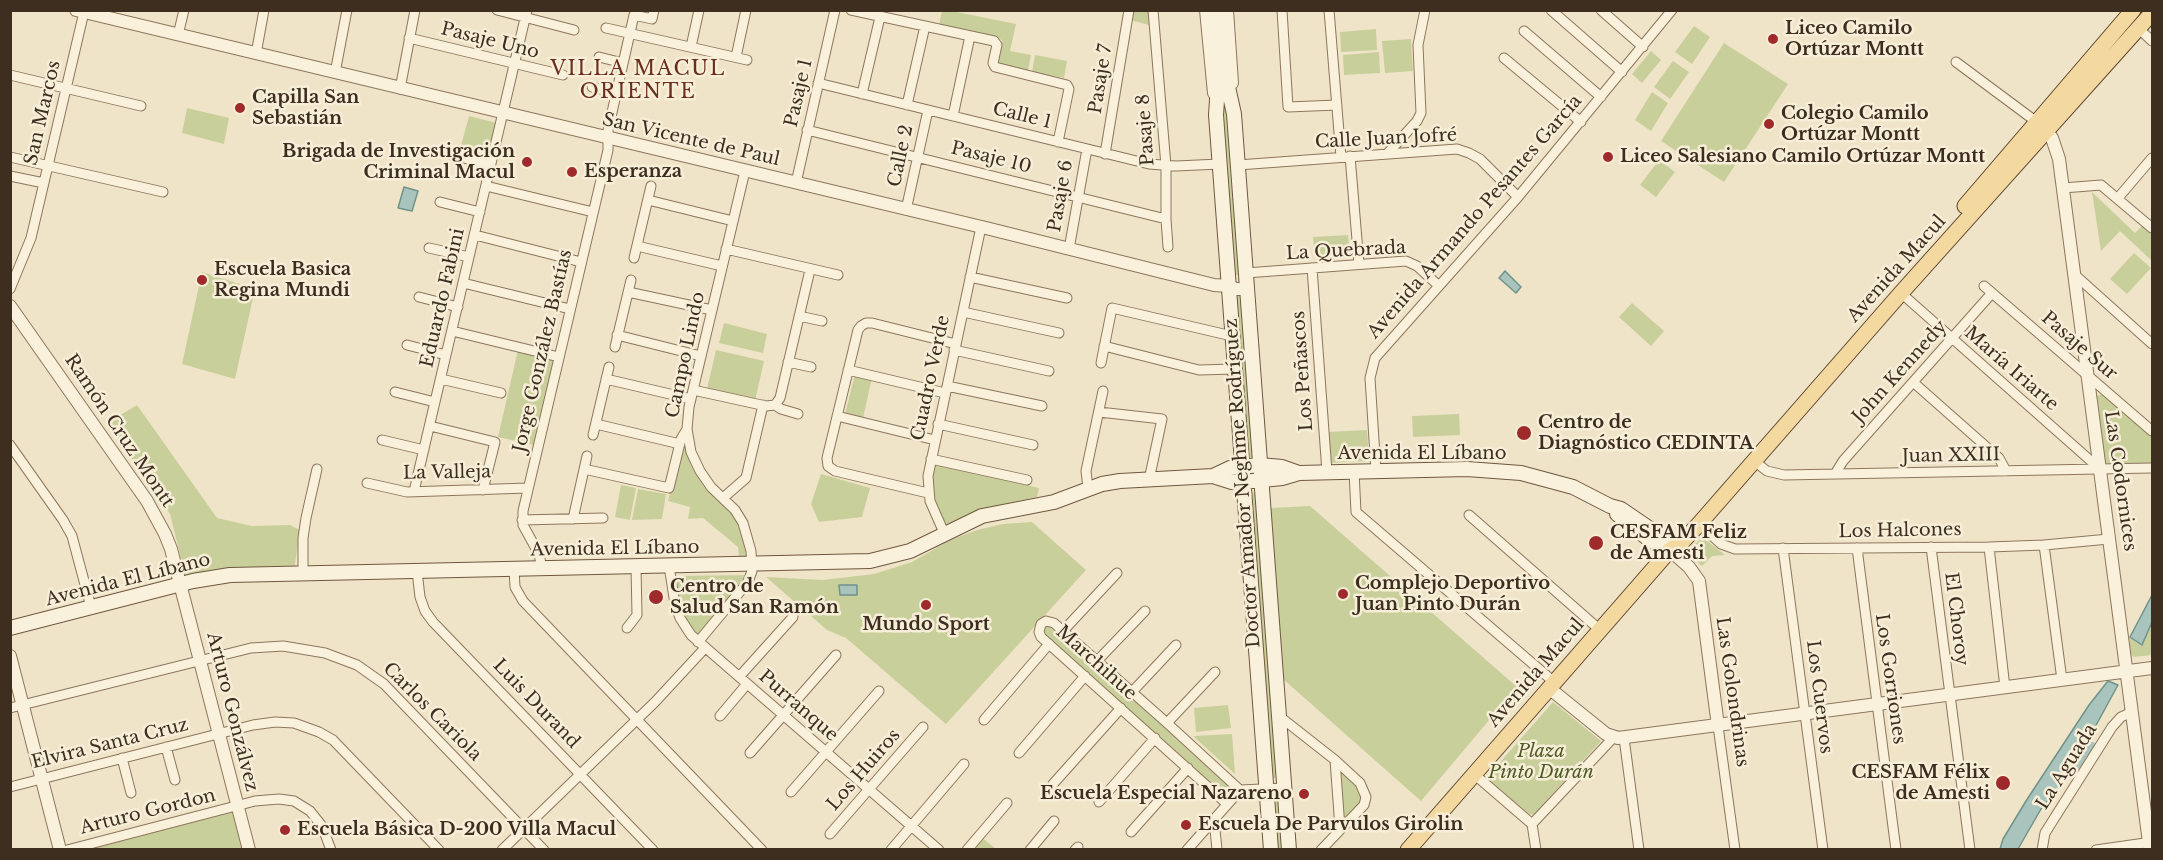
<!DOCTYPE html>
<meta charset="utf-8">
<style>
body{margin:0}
#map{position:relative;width:2163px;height:860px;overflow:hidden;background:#f0e4c8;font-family:"Libre Baskerville",serif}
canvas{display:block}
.frame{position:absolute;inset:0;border:12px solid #3d2e20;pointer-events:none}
</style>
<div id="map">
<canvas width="2163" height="860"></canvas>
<div class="frame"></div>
</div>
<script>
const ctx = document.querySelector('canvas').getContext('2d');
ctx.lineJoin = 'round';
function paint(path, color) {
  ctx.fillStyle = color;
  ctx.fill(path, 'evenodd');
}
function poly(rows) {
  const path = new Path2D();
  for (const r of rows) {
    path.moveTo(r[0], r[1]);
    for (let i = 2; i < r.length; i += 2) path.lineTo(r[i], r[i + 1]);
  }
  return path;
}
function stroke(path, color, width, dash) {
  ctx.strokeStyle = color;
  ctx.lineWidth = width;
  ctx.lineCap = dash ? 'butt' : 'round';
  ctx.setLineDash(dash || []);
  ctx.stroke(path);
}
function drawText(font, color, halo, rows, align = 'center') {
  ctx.font = font + ' "Libre Baskerville",serif';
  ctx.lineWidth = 5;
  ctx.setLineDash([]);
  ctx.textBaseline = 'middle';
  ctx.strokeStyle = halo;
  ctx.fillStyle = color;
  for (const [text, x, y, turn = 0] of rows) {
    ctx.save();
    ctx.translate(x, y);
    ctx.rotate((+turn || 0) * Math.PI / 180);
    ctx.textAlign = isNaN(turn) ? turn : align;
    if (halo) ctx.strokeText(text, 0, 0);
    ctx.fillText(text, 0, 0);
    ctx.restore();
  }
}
const green = poly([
 [942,10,952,11,1016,24,1010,51,1031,55,1028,71,997,65,1002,40,939,26],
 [1132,11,1148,11,1149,25,1130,20],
 [1694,26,1710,37,1692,64,1675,52],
 [1376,29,1377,50,1341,52,1340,32],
 [1411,39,1413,71,1385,73,1382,41],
 [1724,43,1788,84,1724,182,1661,141],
 [1651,51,1661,60,1642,83,1632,74],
 [1379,52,1380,73,1344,75,1343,55],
 [1035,55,1067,61,1064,78,1032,72],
 [1673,61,1689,72,1670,99,1654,87],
 [1225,86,1230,110,1240,275,1233,275,1219,111],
 [1652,92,1668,103,1651,131,1635,120],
 [187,108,229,118,224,144,182,133],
 [469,116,497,123,487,161,459,153],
 [1659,160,1675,172,1656,197,1640,185],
 [2092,192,2135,233,2143,225,2152,234,2151,260,2120,231,2101,251],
 [1348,235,1350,255,1315,257,1313,237],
 [2134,253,2151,268,2127,294,2110,279],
 [202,272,255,289,235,379,182,364],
 [1234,294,1242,294,1253,458,1252,458,1247,457],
 [1632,303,1664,331,1651,346,1619,317],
 [724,323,767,334,763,353,719,343],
 [518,350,554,359,534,445,498,437],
 [716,350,764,361,755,401,707,389],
 [855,374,872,378,863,418,845,414],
 [2103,394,2152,437,2152,464,2108,466,2103,461,2094,396],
 [137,405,217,518,252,526,290,525,300,530,294,571,186,578,170,514,107,423],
 [1459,414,1460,435,1413,437,1412,416],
 [1367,430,1369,461,1328,463,1327,432],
 [681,447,685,447,698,476,727,505,738,521,748,551,746,557,739,557,738,547,703,518,688,519,690,507,668,501],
 [936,463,1039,488,1037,497,982,509,947,525,941,522,931,495,932,477],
 [821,474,870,488,862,517,819,522,811,504],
 [621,485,636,488,630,520,615,517],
 [638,489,666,494,662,519,632,520],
 [1252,492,1257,493,1278,777,1276,778,1270,778,1251,493],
 [1310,506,1517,687,1421,801,1283,679,1271,508],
 [1032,522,1086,570,946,724,846,638,827,630,766,577,823,580,874,574,912,562,950,540,977,530,1003,524],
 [1702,537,1725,555,1712,556,1702,566,1687,552],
 [748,575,747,580,699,637,690,627,681,611,673,579,675,576],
 [2152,622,2152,655,2134,657,2131,655,2129,639,2130,637,2142,645],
 [1045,626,1050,627,1229,784,1231,789,1225,794,1220,793,1043,635],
 [1553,702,1601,741,1534,815,1529,814,1488,780,1488,776],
 [1228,705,1231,728,1196,732,1194,708],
 [1232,734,1235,774,1193,736],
 [1341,771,1359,785,1363,798,1344,822],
 [1277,799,1279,799,1285,849,1275,849,1272,801],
 [228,812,234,812,244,850,83,850],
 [975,832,996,849,960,850]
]);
const water = poly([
 [404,187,418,191,412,211,398,208,404,187],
 [1505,271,1521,287,1516,293,1499,278,1505,271],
 [839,585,857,585,857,595,840,595,839,585],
 [2152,595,2152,622,2142,645,2130,637,2152,595],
 [2108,681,2118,685,2082,751,2087,755,2041,809,2018,849,2000,849,2003,839,2026,801,2089,705,2108,681]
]);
const river = poly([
 [2069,767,2090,749]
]);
const minor = poly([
 [497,10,574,30],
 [851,10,994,41,997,45,993,63,995,67,1067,85,1069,89,1058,142],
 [1153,10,1166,166,1166,219,1168,247],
 [1282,10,1288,107,1337,105],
 [1329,10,1341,157],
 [1551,10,1622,72],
 [1601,10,1643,47],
 [606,28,747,60],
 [2138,28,2152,41],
 [1524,31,1601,97],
 [178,35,184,10],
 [409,38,563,75],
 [691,47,699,10],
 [256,54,264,10],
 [599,57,623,63],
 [736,57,746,10],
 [1504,58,1581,122],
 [1956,62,2038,123],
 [335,73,347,10],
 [10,75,141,106],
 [818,83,1149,164,1176,166,1220,164],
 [592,87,617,93],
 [400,89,415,10],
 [862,94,880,17],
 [907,105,925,26],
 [953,116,970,36],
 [807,130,1166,219],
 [1105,154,1129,10],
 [1387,154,1417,121,1421,113,1418,45,1425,10],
 [452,155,491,165],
 [1350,156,1359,264],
 [10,157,163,192],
 [1238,165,1457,149,1469,153,1480,159,1518,197],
 [10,176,44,183],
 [796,183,835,10],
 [486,186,593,212],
 [2063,188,2101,185,2152,228],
 [2118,198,2152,158],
 [648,200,733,221],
 [440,202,480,212],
 [906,210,928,110],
 [475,235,581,262],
 [637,246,722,266],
 [429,248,469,257],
 [726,249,838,275],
 [1069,249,1087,149],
 [634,258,651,186],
 [1312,268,1327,472],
 [1246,273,1406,261,1417,266,1439,286],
 [2074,274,2152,344],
 [970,277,1067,298],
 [463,283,570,309],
 [1984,286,2152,431],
 [10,289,31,238,84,12],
 [628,292,712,310],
 [1901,293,2100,469],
 [419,297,458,307],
 [963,312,1059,333],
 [799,316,822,321],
 [452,331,559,357],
 [617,335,701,356],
 [407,345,446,355],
 [1104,346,1199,370,1235,369],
 [615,347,631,280],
 [954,350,1049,371],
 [788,362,811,367],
 [1101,363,1112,308,1232,336],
 [848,370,945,393],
 [441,379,501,393],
 [606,379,691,399],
 [1913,382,1999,458,2006,471],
 [947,386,1042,406],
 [693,390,766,406,775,405,781,409,798,414],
 [395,392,435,402],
 [775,405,780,398,810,270],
 [1099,412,1162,419,1149,480],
 [837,416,935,440],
 [596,424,680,444],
 [938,424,1033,445],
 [430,426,495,442,483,490],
 [593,435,609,367],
 [382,440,424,450],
 [10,445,63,520,72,536,91,607],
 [931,459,1027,480],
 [1754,461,1767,471,1784,475,2152,468],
 [584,469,669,488,681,439,687,429],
 [1354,471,1356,512,1554,682],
 [1376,471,1370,378,1375,358,1518,197,1672,10],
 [1835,474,1843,461,1992,293],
 [367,483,407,492,528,488],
 [1088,488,1086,471,1103,391],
 [416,491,415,487,527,10],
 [928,493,835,471,828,466,827,458,858,330,861,326,866,323,872,323,956,344],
 [723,498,746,478,763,405],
 [1469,515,1600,630],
 [573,519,587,456],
 [522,520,603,518],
 [1699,524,1721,544,1735,549,1989,547,2044,545,2109,539],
 [945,535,930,501,928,476,981,227],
 [2044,545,2062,680],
 [1931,547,1970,850],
 [1989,547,2005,688],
 [1783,548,1823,850],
 [1857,548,1896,850],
 [669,566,675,604,680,618,691,635,939,850],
 [514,569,515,587,523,601,762,850],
 [542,569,539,554,523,525,523,511,608,150,608,130,634,15,652,19,654,10],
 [417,571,420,597,425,611,433,622,653,850],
 [303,574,303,538,306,518,317,469],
 [627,628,637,615,636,567],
 [1063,631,1117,573],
 [698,642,748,582,752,571,751,551,743,523,735,510,711,487,700,471,691,452,687,429,689,407,745,171],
 [1097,661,1145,611],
 [739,677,793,617],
 [1132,692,1176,645],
 [10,708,251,648,283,646,325,653,357,665,384,684,544,850],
 [720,716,747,684],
 [1279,716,1335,760,1360,783,1366,797,1364,805,1321,850],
 [984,720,1049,644],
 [1167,723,1215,672],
 [1718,726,1735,850],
 [1624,738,1639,850],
 [166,747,175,780],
 [750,753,836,655],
 [1019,753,1085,676],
 [122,758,131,793],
 [1335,760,1340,828],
 [1474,774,1532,824,1536,850],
 [1053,784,1121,708],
 [10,787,253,725,275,722,294,723,319,732,333,740,439,850],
 [791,792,879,691],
 [1099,802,1155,738],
 [1227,804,1041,637,1039,632,1041,624,1046,621,1054,623,1167,723,1240,790],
 [1214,819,1217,850],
 [1532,824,1613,738],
 [1131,832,1188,768],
 [830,834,923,727],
 [67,850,255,801,279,799,294,801,310,811,322,826,331,850],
 [502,850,655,702,705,648],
 [891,850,964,764],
 [967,850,1007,803],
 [1030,850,1054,821],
 [1075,850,1078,847],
 [1187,850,1240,790,1284,788],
 [2042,850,2045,833,2112,727,2121,717,2132,712],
 [2096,850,2152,842]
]);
const tertiary = poly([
 [76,10,990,229,1214,285,1229,286,1236,289,1247,289],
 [1206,10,1214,93],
 [1227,10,1232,83],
 [2040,125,2046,130,2052,138,2059,159,2150,850],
 [10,306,147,501,165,534,171,549,249,850],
 [1670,550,1689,567,1699,581,1718,726],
 [10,656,60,850],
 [1549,688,1606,734,1618,738,2152,668]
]);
const secondary = poly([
 [1217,10,1220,55,1216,115,1271,850],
 [1224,69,1234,114,1289,850],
 [1213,476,1230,468,1260,465,1282,467,1299,473],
 [1617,514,1651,541,1670,550],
 [10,628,193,581,230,575,870,561,910,551,982,516,1054,502,1102,484,1120,481,1213,476,1232,482,1243,482,1282,478,1299,473,1467,469,1521,473,1573,487,1610,506,1621,509,1662,537,1670,550]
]);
const primary = poly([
 [1965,206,2133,10],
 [1408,850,1670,550,1682,542,1699,524,1901,293,2152,13]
]);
const markers = [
 [1773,39,6,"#9e2a2b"],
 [240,108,6,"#9e2a2b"],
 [1769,124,6,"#9e2a2b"],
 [1608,157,6,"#9e2a2b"],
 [527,162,6,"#9e2a2b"],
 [572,172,6,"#9e2a2b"],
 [202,280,6,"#9e2a2b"],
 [1524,433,8,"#9e2a2b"],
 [1596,543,8,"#9e2a2b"],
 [1343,594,6,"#9e2a2b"],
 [656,597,8,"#9e2a2b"],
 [926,605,6,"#9e2a2b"],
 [2003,783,8,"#9e2a2b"],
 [1304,794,6,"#9e2a2b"],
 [1186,825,6,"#9e2a2b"],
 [285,830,6,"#9e2a2b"]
];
const poiNames = [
 ["Liceo Camilo",1785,29],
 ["Ortúzar Montt",1785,50],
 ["Capilla San",252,98],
 ["Sebastián",252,119],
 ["Colegio Camilo",1781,114],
 ["Ortúzar Montt",1781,135],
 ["Brigada de Investigación",515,152,"right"],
 ["Criminal Macul",515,173,"right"],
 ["Liceo Salesiano Camilo Ortúzar Montt",1620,157],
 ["Esperanza",584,172],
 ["Escuela Basica",214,270],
 ["Regina Mundi",214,291],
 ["Centro de",1538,423],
 ["Diagnóstico CEDINTA",1538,444],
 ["CESFAM Feliz",1610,533],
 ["de Amesti",1610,554],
 ["Complejo Deportivo",1355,584],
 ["Juan Pinto Durán",1355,605],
 ["Centro de",670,587],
 ["Salud San Ramón",670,608],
 ["Mundo Sport",926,625,"center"],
 ["CESFAM Félix",1990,773,"right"],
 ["de Amesti",1990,794,"right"],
 ["Escuela Especial Nazareno",1292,794,"right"],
 ["Escuela De Parvulos Girolin",1198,825],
 ["Escuela Básica D-200 Villa Macul",297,830]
];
const streetNames = [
 ["Pasaje Uno",490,41,14],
 ["Pasaje 7",1101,79,-81],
 ["Pasaje 1",799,93,-77],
 ["San Marcos",43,113,-77],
 ["Calle 1",1022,116,14],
 ["Pasaje 8",1146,130,-94],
 ["Calle Juan Jofré",1386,139,-3],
 ["San Vicente de Paul",691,140,13],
 ["Calle 2",901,156,-78],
 ["Pasaje 10",991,158,14],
 ["Pasaje 6",1061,196,-80],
 ["Avenida Armando Pesantes García",1475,217,-49],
 ["La Quebrada",1346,251,-3],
 ["Avenida Macul",1897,269,-48],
 ["Eduardo Fabini",443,298,-77],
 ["Pasaje Sur",2079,346,41],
 ["Jorge González Bastías",543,351,-77],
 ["Campo Lindo",686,355,-78],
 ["María Iriarte",2011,369,41],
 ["Los Peñascos",1303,371,-94],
 ["John Kennedy",1900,372,-48],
 ["Cuadro Verde",931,378,-78],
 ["Ramón Cruz Montt",119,431,56],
 ["Avenida El Líbano",1422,454],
 ["Juan XXIII",1951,456,-1],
 ["La Valleja",447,473,-1],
 ["Las Codornices",2120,481,82],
 ["Doctor Amador Neghme Rodríguez",1243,483,-94],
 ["Los Halcones",1900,531,-1],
 ["Avenida El Líbano",615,549,-1],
 ["Avenida El Líbano",128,580,-14],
 ["El Choroy",1956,619,83],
 ["Marchihue",1096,663,42],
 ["Avenida Macul",1536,673,-49],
 ["Los Gorriones",1890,679,82],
 ["Las Golondrinas",1732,692,82],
 ["Los Cuervos",1819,697,83],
 ["Luis Durand",536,704,46],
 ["Purranque",798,706,41],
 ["Arturo Gonzálvez",232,712,76],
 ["Carlos Cariola",432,712,45],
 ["Elvira Santa Cruz",110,744,-14],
 ["La Aguada",2067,767,-58],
 ["Los Huiros",864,770,-49],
 ["Arturo Gordon",148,812,-14]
];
const parkNames = [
 ["Plaza",1541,752],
 ["Pinto Durán",1541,773]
];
const neighbourhoodNames = [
 ["VILLA MACUL",638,69],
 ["ORIENTE",638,92]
];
paint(green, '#c9cf9b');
paint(water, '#a9c4bc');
stroke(water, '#6f938a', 1.5);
stroke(river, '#a9c4bc', 15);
stroke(minor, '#8d765c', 11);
stroke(tertiary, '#8d765c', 14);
stroke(secondary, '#6f573f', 16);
stroke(primary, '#5b4430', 17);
stroke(minor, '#faf1dc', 9);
stroke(tertiary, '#faf1dc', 12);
stroke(secondary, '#faf1dc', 14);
stroke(primary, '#f3d9a0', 15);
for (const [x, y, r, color] of markers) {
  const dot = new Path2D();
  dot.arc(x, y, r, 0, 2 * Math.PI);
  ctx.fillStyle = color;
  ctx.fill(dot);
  stroke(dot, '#f7eed8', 2);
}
drawText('bold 18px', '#3d2e20', '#f7eed8', poiNames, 'left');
drawText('18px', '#3d2e20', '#f7eed8', streetNames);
drawText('italic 18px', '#4d5a26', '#f7eed8', parkNames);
ctx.letterSpacing = '1.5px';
drawText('20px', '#6b2e1e', '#f7eed8', neighbourhoodNames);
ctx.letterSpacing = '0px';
</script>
